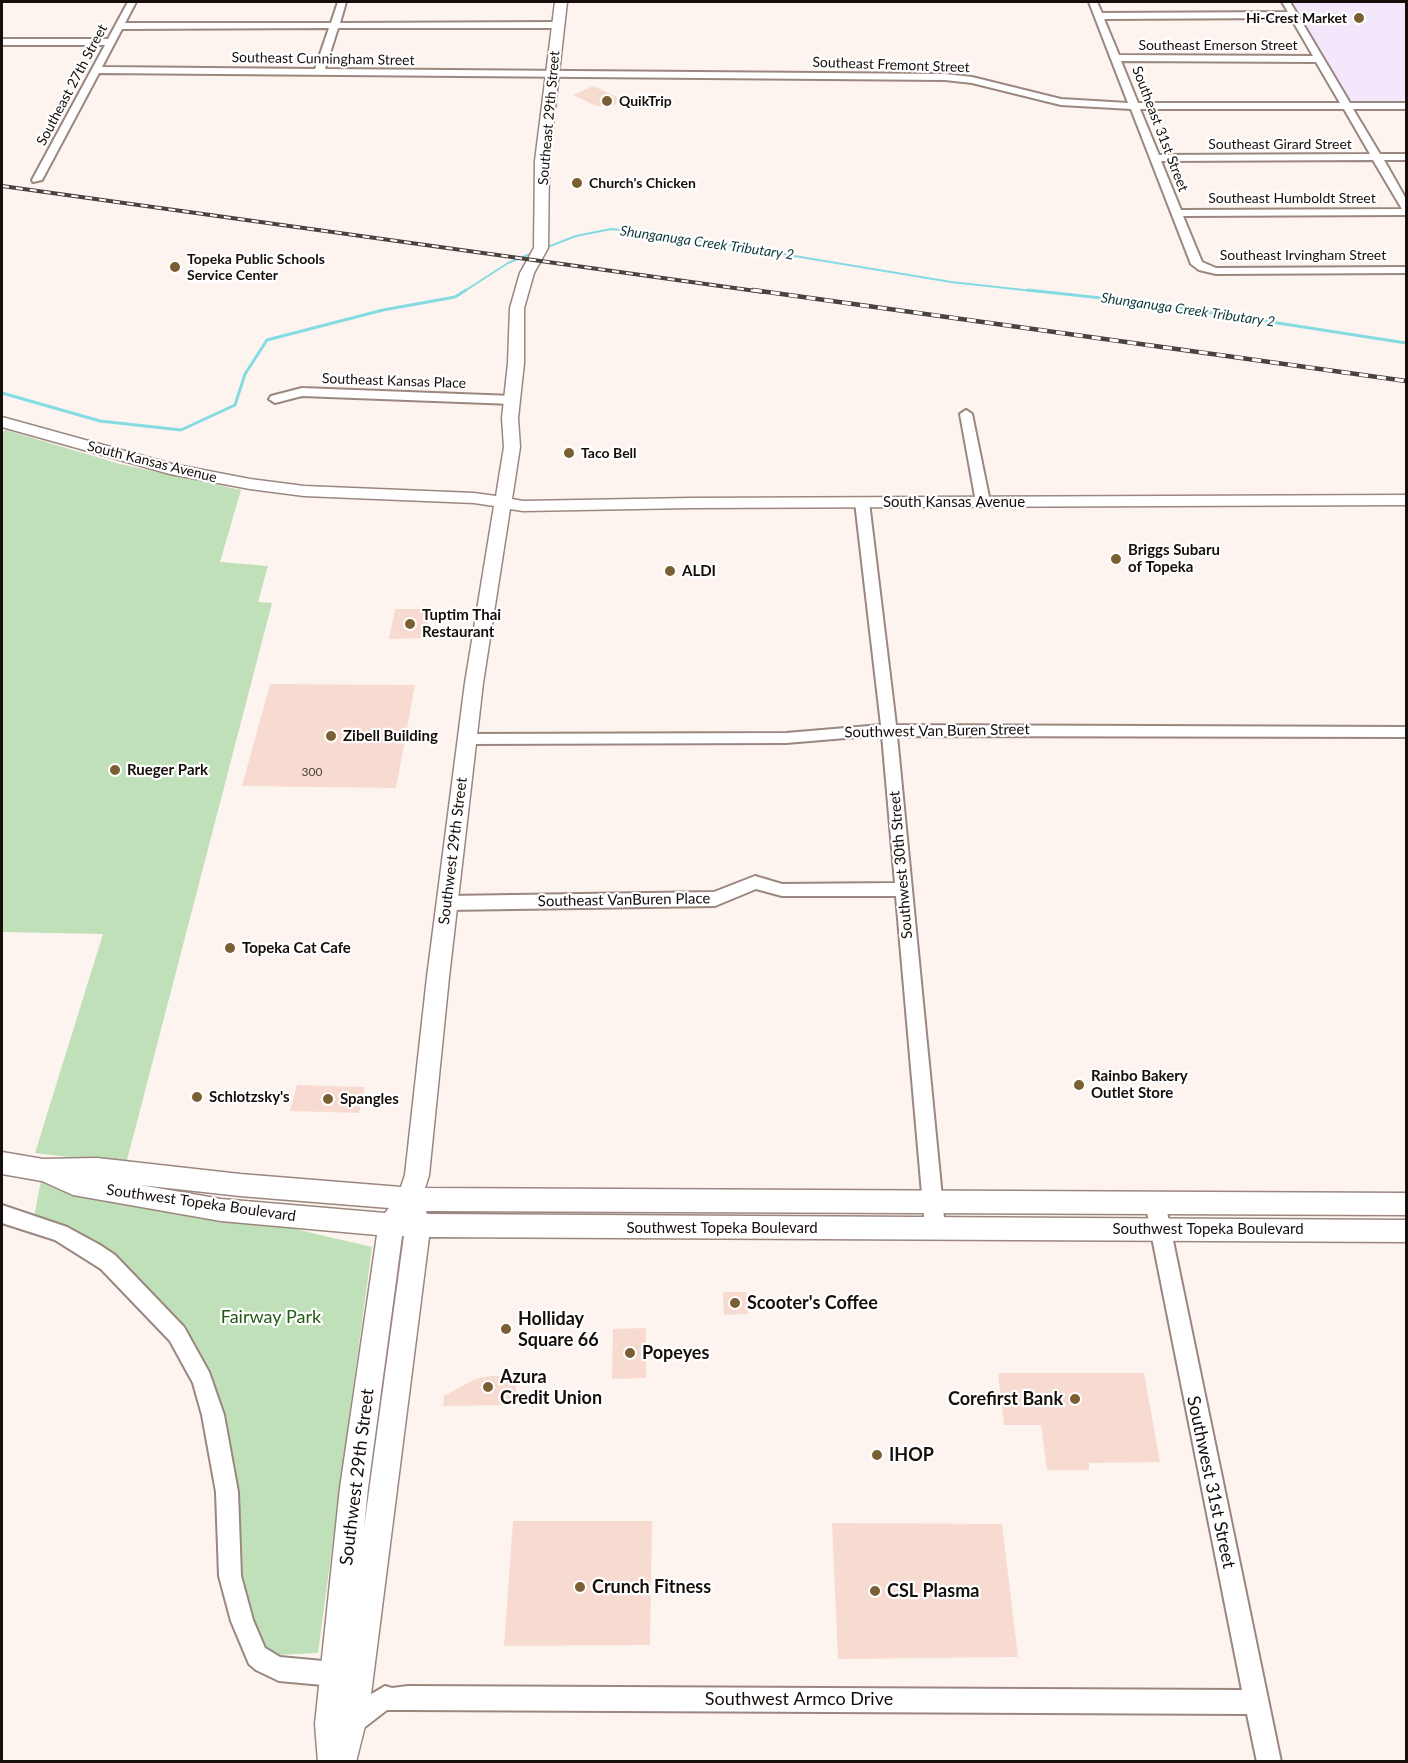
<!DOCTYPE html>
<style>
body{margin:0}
#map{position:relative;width:1408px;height:1763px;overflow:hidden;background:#fdf4f0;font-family:Lato,sans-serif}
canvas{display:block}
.frame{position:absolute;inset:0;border:3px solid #150e0b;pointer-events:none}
</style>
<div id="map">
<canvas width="1408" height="1763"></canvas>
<div class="frame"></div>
</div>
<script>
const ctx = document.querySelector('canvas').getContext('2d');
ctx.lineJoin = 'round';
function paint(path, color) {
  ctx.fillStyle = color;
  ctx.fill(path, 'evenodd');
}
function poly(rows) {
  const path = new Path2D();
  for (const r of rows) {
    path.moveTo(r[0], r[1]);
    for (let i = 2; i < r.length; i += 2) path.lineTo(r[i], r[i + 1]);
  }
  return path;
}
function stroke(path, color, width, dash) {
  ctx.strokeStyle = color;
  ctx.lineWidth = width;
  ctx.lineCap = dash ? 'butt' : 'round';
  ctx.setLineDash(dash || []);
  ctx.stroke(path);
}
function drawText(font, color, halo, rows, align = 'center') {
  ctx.font = font + ' Lato,sans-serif';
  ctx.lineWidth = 4.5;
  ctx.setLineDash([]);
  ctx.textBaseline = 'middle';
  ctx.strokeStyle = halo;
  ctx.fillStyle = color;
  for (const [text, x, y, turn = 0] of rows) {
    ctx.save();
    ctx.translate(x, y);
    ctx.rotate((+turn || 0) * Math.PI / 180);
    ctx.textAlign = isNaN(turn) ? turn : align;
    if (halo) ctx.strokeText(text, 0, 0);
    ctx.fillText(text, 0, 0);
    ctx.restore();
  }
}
const education = poly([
 [1289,2,1406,2,1406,104,1355,104,1348,101]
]);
const green = poly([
 [6,430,120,464,241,490,220,562,268,566,258,602,272,603,126,1164,35,1153,103,934,2,932,2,432],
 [43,1170,372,1247,318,1653,257,1656,230,1576,222,1454,186,1348,108,1262,33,1222]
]);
const streamFar1 = poly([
 [545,248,576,236,611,229,662,234,951,282,1042,292],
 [463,292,508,263,535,252]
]);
const stream = poly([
 [1028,290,1156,304,1406,343],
 [2,393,100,421,181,430,235,405,245,374,267,340,383,310,455,297,466,290]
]);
const building = poly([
 [593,86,617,97,616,104,611,106,596,106,573,95],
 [395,609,430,609,426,638,389,639],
 [270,684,415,685,396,788,242,786],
 [297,1085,365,1087,359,1113,290,1111],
 [723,1292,747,1292,748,1314,724,1315],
 [646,1328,646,1378,612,1379,613,1329],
 [998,1373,1144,1373,1160,1462,1089,1463,1089,1470,1047,1470,1041,1425,1004,1425],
 [491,1376,516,1376,516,1405,443,1406,444,1396,475,1379],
 [513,1521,652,1521,650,1645,504,1646],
 [832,1523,1002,1524,1018,1657,838,1659]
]);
const minor = poly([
 [128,2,136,2,125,23,331,23,338,2,346,2,340,23,558,22,563,25,558,28,338,28,325,69,945,74,972,77,1061,99,1128,103,1089,2,1097,2,1102,13,1288,12,1282,2,1290,2,1350,103,1406,103,1406,109,1353,109,1380,154,1406,154,1406,160,1384,160,1406,199,1406,215,1183,216,1202,262,1216,268,1406,267,1406,273,1216,274,1199,270,1191,264,1131,109,1061,105,972,83,945,80,99,73,42,180,33,182,32,180,105,45,2,45,2,39,108,39,128,2],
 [1291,18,1313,56,1119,55,1104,19,1291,18],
 [329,28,315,69,102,67,122,29,329,28],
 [1121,61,1316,62,1340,103,1138,103,1121,61],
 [1140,109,1344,109,1370,154,1159,155,1140,109],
 [1373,160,1402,209,1181,210,1161,161,1373,160],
 [302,388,513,396,519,400,513,404,302,396,275,403,269,399,271,396,302,388],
 [966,410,972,414,990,502,983,506,976,502,960,414,966,410],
 [862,498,869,502,896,725,1406,727,1406,737,897,736,945,1228,942,1234,935,1237,928,1234,925,1228,896,896,782,896,756,889,715,906,447,910,441,908,439,903,441,898,447,896,714,892,755,876,782,884,895,883,882,735,786,743,467,744,462,743,459,739,462,735,467,734,786,733,881,725,855,502,862,498],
 [1155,1193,1162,1196,1165,1202,1281,1762,1257,1762,1247,1714,408,1710,387,1710,361,1730,353,1734,345,1730,341,1722,345,1714,358,1702,385,1686,392,1688,408,1686,1242,1690,1145,1202,1148,1196,1155,1193],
 [2,1205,67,1227,100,1245,115,1255,184,1327,209,1372,224,1415,238,1492,241,1576,253,1620,265,1648,280,1657,334,1662,342,1666,346,1674,342,1682,334,1686,279,1681,256,1670,249,1664,231,1621,219,1576,216,1492,202,1415,193,1383,170,1341,101,1269,55,1240,2,1223,2,1205]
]);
const major = poly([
 [555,2,567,2,549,161,548,248,534,273,524,308,524,363,518,418,520,447,512,499,523,501,691,498,1406,495,1406,505,691,508,523,511,510,509,483,683,449,977,429,1175,425,1188,1406,1193,1406,1215,426,1211,427,1214,1406,1220,1406,1242,429,1237,369,1710,356,1762,318,1762,315,1724,340,1488,377,1235,221,1221,73,1195,42,1181,2,1174,2,1152,43,1159,97,1158,240,1174,401,1187,405,1175,427,977,465,683,494,506,474,503,304,496,250,489,170,474,2,427,2,417,172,464,250,479,304,486,474,493,496,496,504,447,502,418,508,363,510,308,520,273,534,248,535,161,555,2],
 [140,1185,240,1196,389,1208,385,1213,221,1199,140,1185],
 [402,1236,404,1236,364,1528,368,1488,402,1236]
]);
const railFar1 = poly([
 [2,186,763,292]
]);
const rail = poly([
 [753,290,1406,381]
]);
const markers = [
 [1359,18,6,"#7a5f32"],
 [607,101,6,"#7a5f32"],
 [577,183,6,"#7a5f32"],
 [175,267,6,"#7a5f32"],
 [569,453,6,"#7a5f32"],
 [1116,559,6,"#7a5f32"],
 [670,571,6,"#7a5f32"],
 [410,624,6,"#7a5f32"],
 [331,736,6,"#7a5f32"],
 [115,770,6,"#7a5f32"],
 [230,948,6,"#7a5f32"],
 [1079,1085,6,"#7a5f32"],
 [197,1097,6,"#7a5f32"],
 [328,1099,6,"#7a5f32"],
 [735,1303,6,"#7a5f32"],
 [506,1329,6,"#7a5f32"],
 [630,1353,6,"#7a5f32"],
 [488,1387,6,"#7a5f32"],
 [1075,1399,6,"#7a5f32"],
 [877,1455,6,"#7a5f32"],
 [580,1587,6,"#7a5f32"],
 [875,1591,6,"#7a5f32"]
];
const numberNames = [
 ["300",312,772]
];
const farPoinames = [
 ["Hi-Crest Market",1347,18,"right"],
 ["QuikTrip",619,101],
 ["Church's Chicken",589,183],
 ["Topeka Public Schools",187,259],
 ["Service Center",187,275],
 ["Taco Bell",581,453]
];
const farStreetnames = [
 ["Southeast Emerson Street",1218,45],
 ["Southeast Cunningham Street",323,59,1],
 ["Southeast Fremont Street",891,65,2],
 ["Southeast 27th Street",72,85,-62],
 ["Southeast 29th Street",549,118,-85],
 ["Southeast 31st Street",1160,129,69],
 ["Southeast Girard Street",1280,144],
 ["Southeast Humboldt Street",1292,198],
 ["Southeast Irvingham Street",1303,255],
 ["Southeast Kansas Place",394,381,2],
 ["South Kansas Avenue",152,462,14]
];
const farWaternames = [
 ["Shunganuga Creek Tributary 2",707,243,8],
 ["Shunganuga Creek Tributary 2",1188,310,8]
];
const streetNames = [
 ["South Kansas Avenue",954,502],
 ["Southwest Van Buren Street",937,731,-1],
 ["Southwest 29th Street",453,851,-83],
 ["Southwest 30th Street",901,865,-95],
 ["Southeast VanBuren Place",624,900,-1],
 ["Southwest Topeka Boulevard",201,1203,8],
 ["Southwest Topeka Boulevard",722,1228],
 ["Southwest Topeka Boulevard",1208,1229]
];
const poiNames = [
 ["Briggs Subaru",1128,550],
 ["of Topeka",1128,567],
 ["ALDI",682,571],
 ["Tuptim Thai",422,615],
 ["Restaurant",422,632],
 ["Zibell Building",343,736],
 ["Rueger Park",127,770],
 ["Topeka Cat Cafe",242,948],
 ["Rainbo Bakery",1091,1076],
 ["Outlet Store",1091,1093],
 ["Schlotzsky's",209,1097],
 ["Spangles",340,1099]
];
const nearPoinames = [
 ["Scooter's Coffee",747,1303],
 ["Holliday",518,1319],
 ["Square 66",518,1340],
 ["Popeyes",642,1353],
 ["Azura",500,1377],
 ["Credit Union",500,1398],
 ["Corefirst Bank",1063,1399,"right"],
 ["IHOP",889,1455],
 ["Crunch Fitness",592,1587],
 ["CSL Plasma",887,1591]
];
const nearParknames = [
 ["Fairway Park",271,1317]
];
const nearStreetnames = [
 ["Southwest 29th Street",357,1477,-83],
 ["Southwest 31st Street",1211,1482,78],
 ["Southwest Armco Drive",799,1699]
];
paint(education, '#f3e7fb');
paint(green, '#c0e0b9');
stroke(streamFar1, '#84dbe2', 2);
stroke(stream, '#84dbe2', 3);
paint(building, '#f7dbd1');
stroke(minor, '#9b877f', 4);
stroke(major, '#9b877f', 3);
paint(minor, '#fff');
paint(major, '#fff');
stroke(railFar1, '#4a423f', 4);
stroke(rail, '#4a423f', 4.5);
stroke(railFar1, '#fff', 2, [7]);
stroke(rail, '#fff', 3, [9]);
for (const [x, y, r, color] of markers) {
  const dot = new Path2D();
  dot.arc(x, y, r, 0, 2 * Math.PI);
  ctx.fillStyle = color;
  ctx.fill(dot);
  stroke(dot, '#fff', 2);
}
drawText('12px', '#4e413c', null, numberNames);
drawText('bold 14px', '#150e0b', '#fff', farPoinames, 'left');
drawText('14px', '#150e0b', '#fff', farStreetnames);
drawText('italic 14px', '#0f393c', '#fff', farWaternames);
drawText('15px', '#150e0b', '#fff', streetNames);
drawText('bold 15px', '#150e0b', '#fff', poiNames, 'left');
drawText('bold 18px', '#150e0b', '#fff', nearPoinames, 'left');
drawText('18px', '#225915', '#fff', nearParknames);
drawText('18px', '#150e0b', '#fff', nearStreetnames);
</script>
